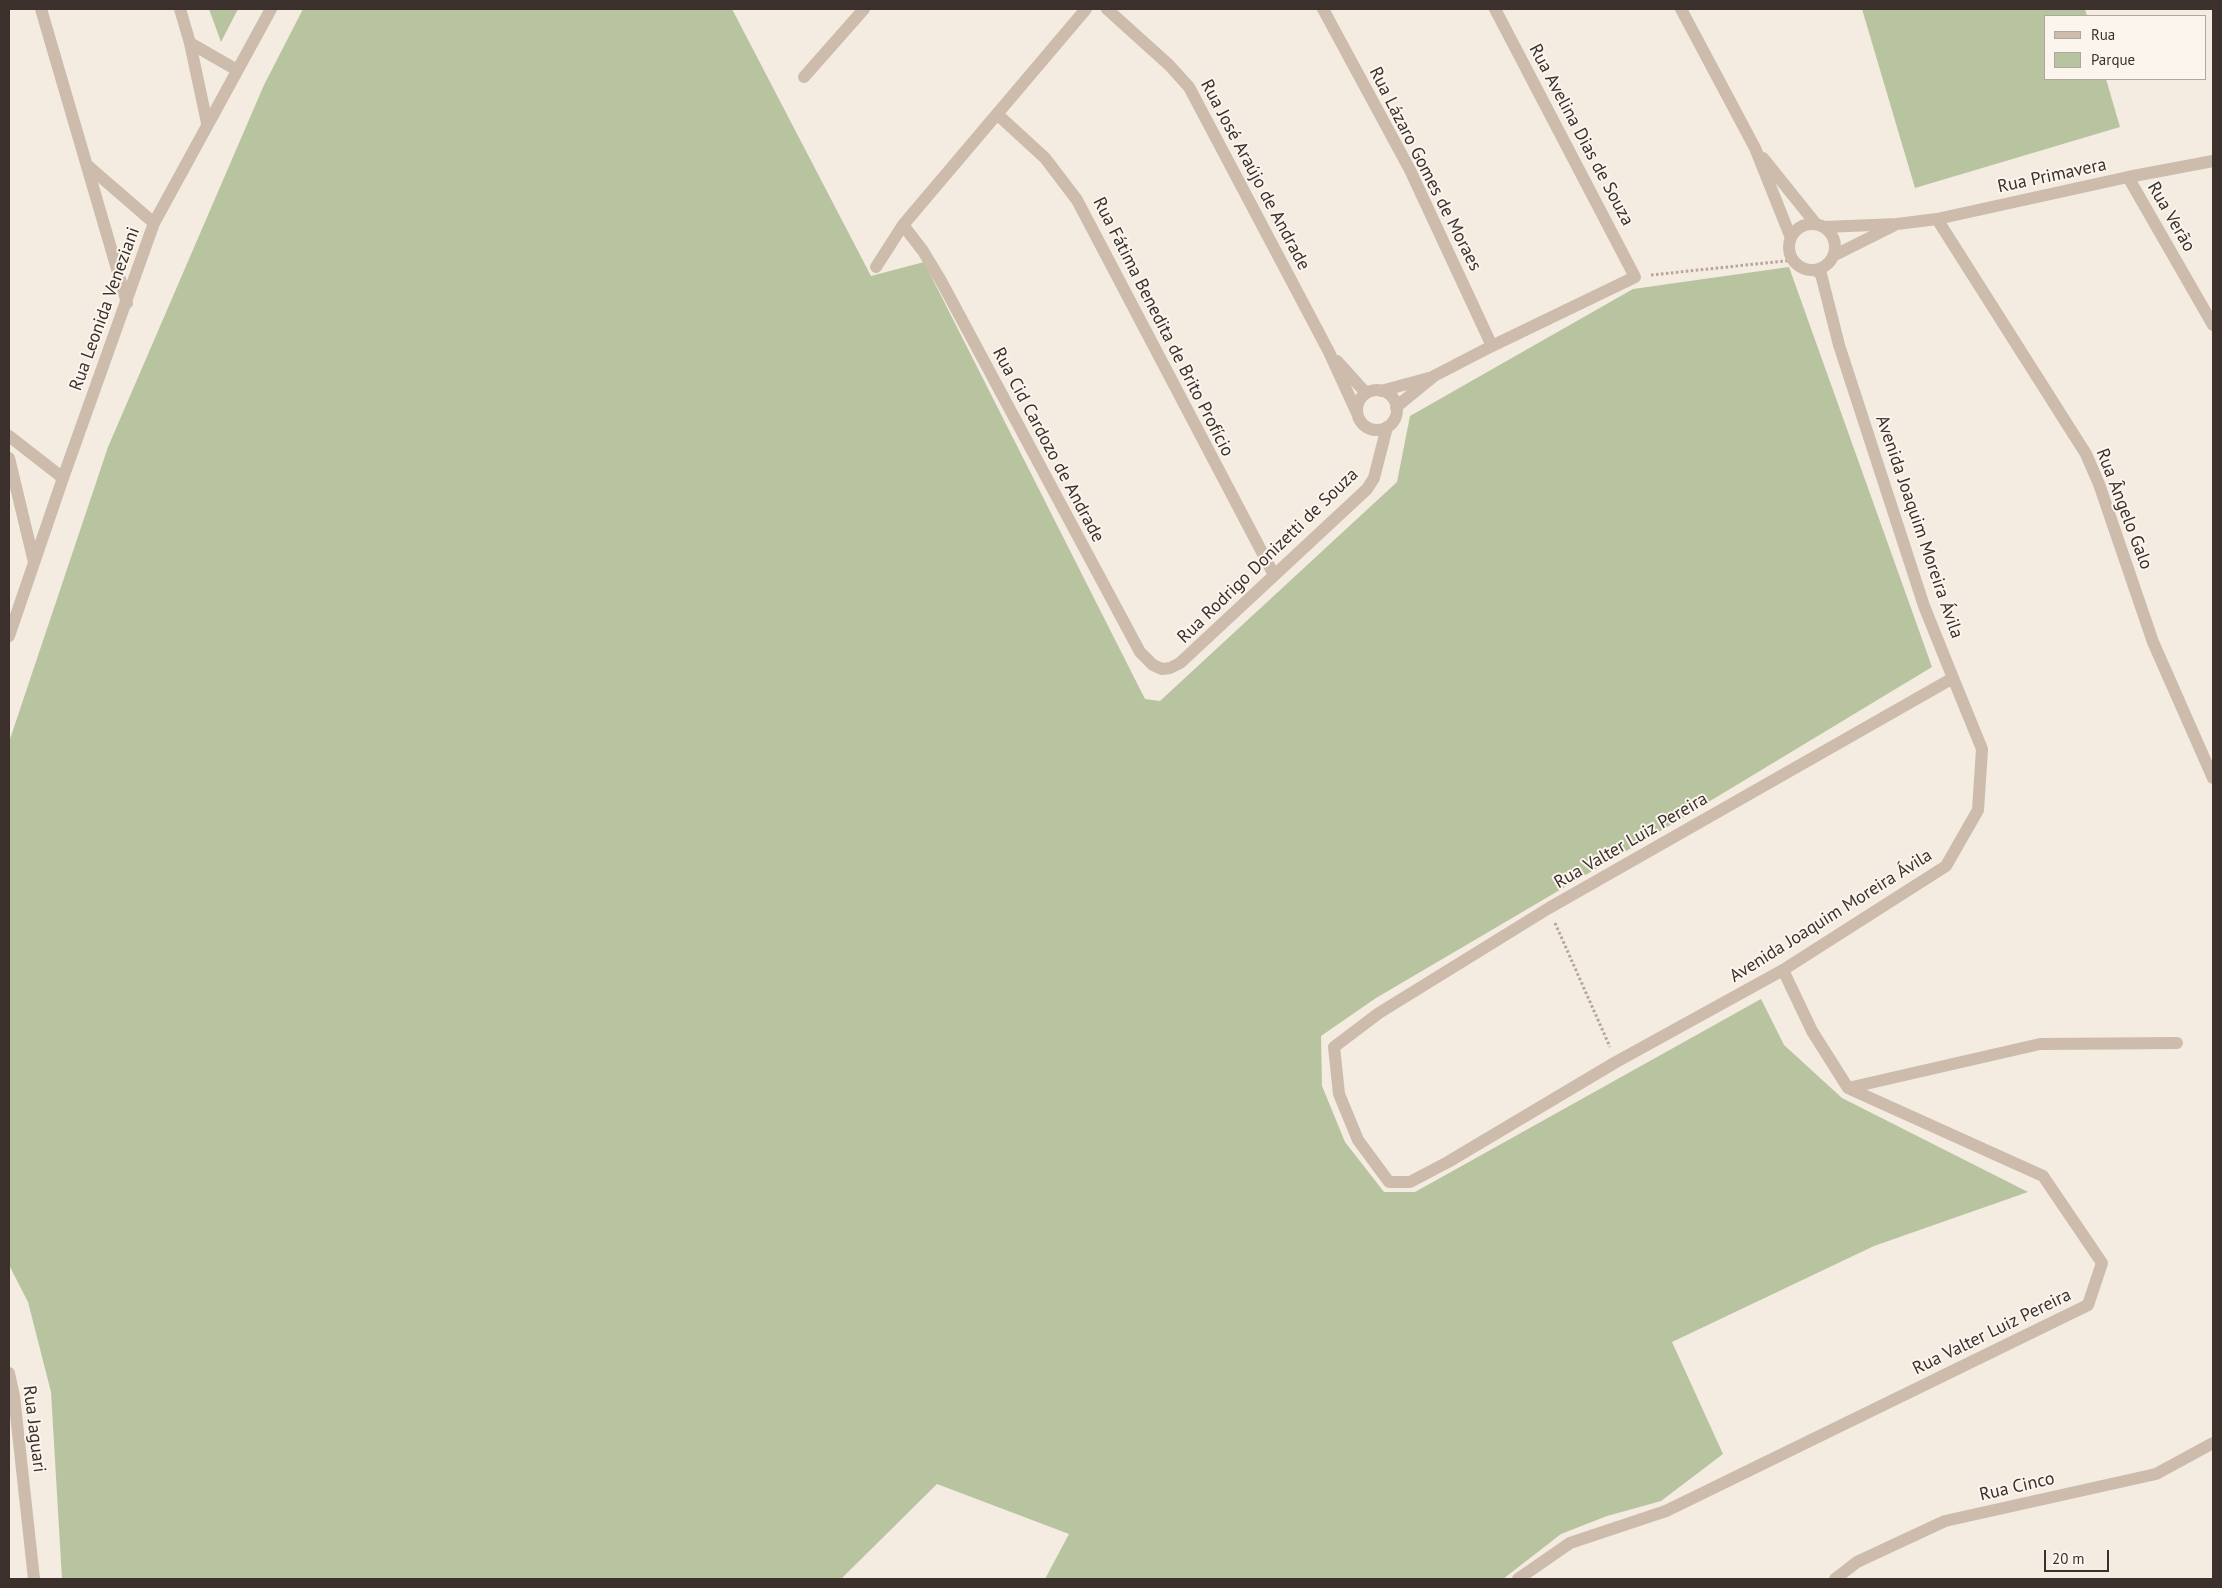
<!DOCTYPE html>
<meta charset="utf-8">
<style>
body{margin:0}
#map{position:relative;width:2222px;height:1588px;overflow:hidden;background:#f4ebe1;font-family:"PT Sans",sans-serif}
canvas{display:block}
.frame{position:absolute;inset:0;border:10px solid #3b302b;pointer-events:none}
.legend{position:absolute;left:2044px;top:15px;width:162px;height:65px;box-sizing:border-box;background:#fbf5ee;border:1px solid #aea6a0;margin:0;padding:6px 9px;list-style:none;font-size:15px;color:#3b302b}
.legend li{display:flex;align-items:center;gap:10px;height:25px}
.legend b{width:25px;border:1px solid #aea6a0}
.scale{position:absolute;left:2044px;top:1550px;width:65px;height:22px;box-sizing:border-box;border:2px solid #3b302b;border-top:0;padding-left:6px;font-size:15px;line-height:18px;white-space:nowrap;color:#3b302b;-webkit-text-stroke:4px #fbf5ee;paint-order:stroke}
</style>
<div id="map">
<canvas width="2222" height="1588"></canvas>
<div class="frame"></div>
<ul class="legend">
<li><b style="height:6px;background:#cdbbac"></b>Rua</li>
<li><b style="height:14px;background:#b8c4a0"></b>Parque</li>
</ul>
<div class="scale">20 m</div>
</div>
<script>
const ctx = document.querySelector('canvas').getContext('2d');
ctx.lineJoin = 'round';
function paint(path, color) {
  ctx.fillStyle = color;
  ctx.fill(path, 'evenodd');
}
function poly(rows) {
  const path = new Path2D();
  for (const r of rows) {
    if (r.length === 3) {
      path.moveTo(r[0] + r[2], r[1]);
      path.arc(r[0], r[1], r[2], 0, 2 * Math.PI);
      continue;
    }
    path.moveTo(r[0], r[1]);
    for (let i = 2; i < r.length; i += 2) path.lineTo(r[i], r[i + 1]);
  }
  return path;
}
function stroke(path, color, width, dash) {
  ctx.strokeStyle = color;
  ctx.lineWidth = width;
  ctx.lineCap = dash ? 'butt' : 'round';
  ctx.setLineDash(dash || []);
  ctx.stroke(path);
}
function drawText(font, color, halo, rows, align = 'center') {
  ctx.font = font + ' "PT Sans",sans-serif';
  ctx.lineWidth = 4;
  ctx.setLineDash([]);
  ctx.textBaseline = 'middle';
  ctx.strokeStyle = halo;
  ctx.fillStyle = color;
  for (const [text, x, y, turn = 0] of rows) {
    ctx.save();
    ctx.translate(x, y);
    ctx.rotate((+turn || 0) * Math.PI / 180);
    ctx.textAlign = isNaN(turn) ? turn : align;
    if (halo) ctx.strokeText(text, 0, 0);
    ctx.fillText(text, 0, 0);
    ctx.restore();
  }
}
const green = poly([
 [209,9,238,9,221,42],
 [303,9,732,9,871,276,924,262,1145,699,1160,701,1397,482,1410,416,1633,289,1789,267,1932,667,1662,830,1376,998,1321,1036,1322,1086,1345,1142,1384,1192,1415,1192,1761,999,1784,1045,1842,1098,2028,1192,1874,1246,1672,1342,1723,1454,1661,1501,1607,1516,1561,1534,1503,1579,1045,1579,1069,1534,937,1484,841,1579,62,1579,51,1392,28,1302,9,1265,9,742,108,447,264,85],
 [1862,9,2085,9,2087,16,2046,16,2046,79,2106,79,2120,127,1915,188]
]);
const path = poly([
 [1651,275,1794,260],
 [1555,923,1610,1047]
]);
const minor = poly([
 [41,9,127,303],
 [180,9,190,43,207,123],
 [1107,9,1169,65,1189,87,1329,352,1357,413],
 [1323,9,1410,170,1492,346],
 [1681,9,1755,148,1791,238],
 [190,43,237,70],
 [804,77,864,9],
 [997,114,1045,158,1077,200,1274,575],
 [1763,158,1816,224],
 [87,165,154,223],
 [2128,177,2213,325],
 [1937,219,2086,454,2099,484,2153,642,2213,778],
 [1812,247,23],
 [903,225,923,251,940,279,1140,652,1153,665,1162,669,1170,668,1180,663,1367,489,1374,478,1387,427],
 [1824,227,1897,224,1937,219,2128,177,2213,161],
 [1833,256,1893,226],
 [876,267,903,225,1086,9],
 [1815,270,1821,274,1839,345,1924,606,1953,678,1982,749,1978,810,1946,866,1783,970,1616,1062,1448,1162,1410,1182,1389,1182,1358,1140,1339,1094,1334,1047,1379,1013,1549,908,1953,678],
 [1337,361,1366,393],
 [1377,410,20],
 [1381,391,1429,378],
 [1396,407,1434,376,1492,346,1635,277,1495,9],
 [9,436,63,478],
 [9,458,34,562],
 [9,636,63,478,154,223,271,9],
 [1848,1088,2040,1044,2177,1043],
 [9,1373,14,1396,34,1579],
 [1518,1579,1570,1543,1666,1511,2088,1305,2102,1263,2043,1176,1848,1088,1812,1031,1783,970],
 [1835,1579,1857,1562,1945,1521,2156,1474,2213,1443]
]);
const streetNames = [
 ["Rua Avelina Dias de Souza",1581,135,62],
 ["Rua Lázaro Gomes de Moraes",1425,169,63],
 ["Rua José Araújo de Andrade",1255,175,62],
 ["Rua Primavera",2052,176,-12],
 ["Rua Verão",2171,217,60],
 ["Rua Leonida Veneziani",105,309,-70],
 ["Rua Fátima Benedita de Brito Profício",1163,327,63],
 ["Rua Cid Cardozo de Andrade",1048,445,62],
 ["Rua Ângelo Galo",2124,509,69],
 ["Avenida Joaquim Moreira Ávila",1919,527,71],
 ["Rua Rodrigo Donizetti de Souza",1268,556,-44],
 ["Rua Valter Luiz Pereira",1631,841,-30],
 ["Avenida Joaquim Moreira Ávila",1831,916,-32],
 ["Rua Valter Luiz Pereira",1992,1332,-26],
 ["Rua Jaguari",34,1429,83],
 ["Rua Cinco",2017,1487,-13]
];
paint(green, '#b8c4a0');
stroke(path, '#b9a596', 3, [2.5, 2.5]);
stroke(minor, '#cdbbac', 12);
drawText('18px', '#3b302b', '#fbf5ee', streetNames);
</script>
